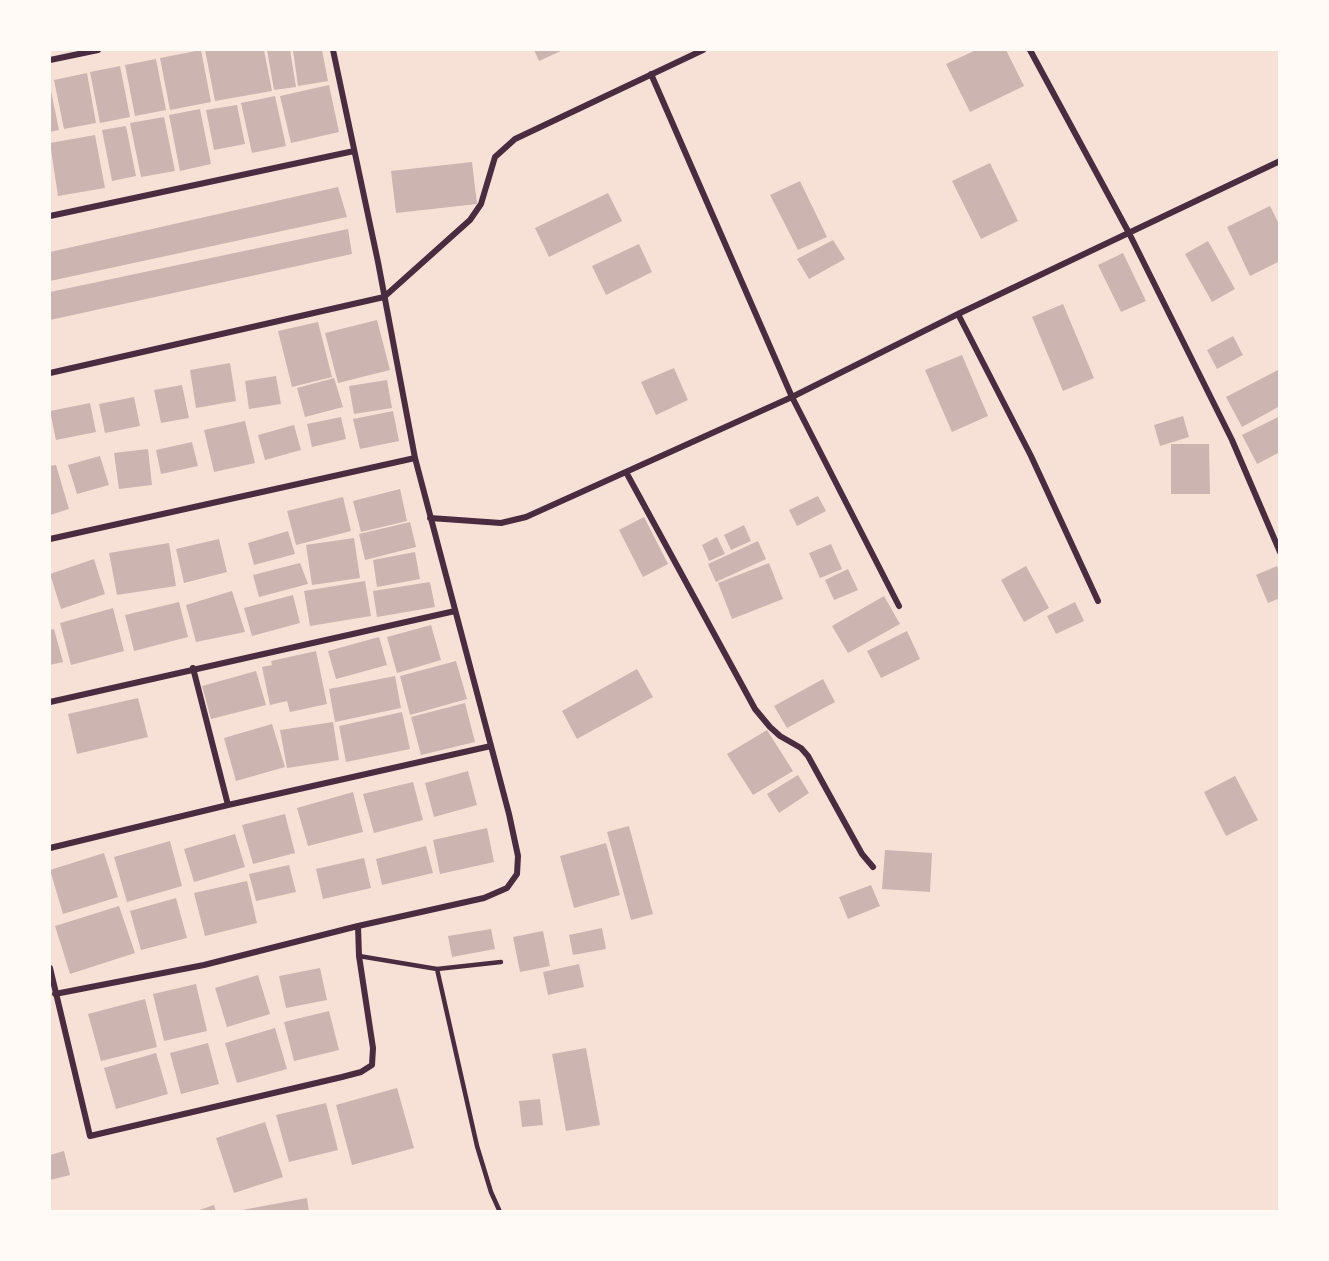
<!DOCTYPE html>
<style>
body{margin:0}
#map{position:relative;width:1329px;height:1261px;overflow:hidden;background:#f7e1d7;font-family:Jost,sans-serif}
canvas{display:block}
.frame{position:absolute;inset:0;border:51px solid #fffaf5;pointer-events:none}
</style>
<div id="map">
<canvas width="1329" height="1261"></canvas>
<div class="frame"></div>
</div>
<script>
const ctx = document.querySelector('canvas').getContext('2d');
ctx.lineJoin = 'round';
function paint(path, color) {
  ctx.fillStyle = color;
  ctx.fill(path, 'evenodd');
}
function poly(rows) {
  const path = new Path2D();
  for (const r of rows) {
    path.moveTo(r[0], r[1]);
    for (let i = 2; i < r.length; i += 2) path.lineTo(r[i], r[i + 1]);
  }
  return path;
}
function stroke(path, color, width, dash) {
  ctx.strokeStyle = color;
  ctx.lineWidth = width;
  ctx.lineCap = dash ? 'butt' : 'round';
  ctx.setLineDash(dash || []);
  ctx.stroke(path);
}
const building = poly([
 [201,50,211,102,170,110,160,58],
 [205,50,264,50,272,91,215,101],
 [267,50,290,50,296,87,274,90],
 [293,50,322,50,328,81,298,86],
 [534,50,563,50,539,61],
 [976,50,1006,50,1024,86,970,112,946,64],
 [156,59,166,110,135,116,125,65],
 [120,66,130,117,100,123,90,72],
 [87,73,96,123,64,129,54,80],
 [329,85,339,132,291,143,280,96],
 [50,86,59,130,50,132],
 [275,96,286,146,252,153,241,103],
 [237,105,245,144,214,150,206,110],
 [200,109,211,164,180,171,169,115],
 [164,117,175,171,141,177,130,123],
 [126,126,136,176,112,181,102,130],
 [95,135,105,188,58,196,50,143],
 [472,162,477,204,396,213,391,171],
 [990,163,1018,221,981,239,952,181],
 [800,181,827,237,798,250,770,195],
 [338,187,347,217,50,281,50,252],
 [608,193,622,221,549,257,535,228],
 [1270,206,1280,226,1280,261,1250,276,1227,227],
 [348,229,352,254,50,320,50,292],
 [833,240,845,259,809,279,797,259],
 [1208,241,1235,289,1212,302,1185,254],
 [639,244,652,272,606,295,592,266],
 [1123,253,1146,301,1121,312,1098,265],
 [1063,304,1094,378,1063,391,1032,317],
 [377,320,390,370,338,383,325,333],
 [318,322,332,377,292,387,278,331],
 [1233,336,1243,355,1217,369,1207,350],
 [962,355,988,416,952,432,925,370],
 [230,363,236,401,196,408,190,370],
 [674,368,688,400,656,415,641,382],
 [1280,369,1280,406,1242,427,1226,397],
 [276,376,281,404,249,409,245,381],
 [334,378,343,407,305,417,297,388],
 [387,380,392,408,354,414,349,386],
 [182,385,189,418,161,423,154,390],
 [134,397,140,426,105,433,99,404],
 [90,403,96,432,56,440,50,411],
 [393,411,399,441,360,449,353,419],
 [1183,416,1189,437,1160,446,1154,425],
 [1280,416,1280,452,1257,464,1242,435],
 [341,417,346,439,312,447,307,424],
 [245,421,255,463,214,472,204,430],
 [294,425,301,450,265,460,258,435],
 [192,442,198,466,161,474,156,450],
 [1171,444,1209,444,1210,494,1171,494],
 [148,449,152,485,119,489,114,453],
 [100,456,109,485,77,494,68,465],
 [56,465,69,509,50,515,50,466],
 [400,489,407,521,361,532,353,501],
 [818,496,826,511,797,526,789,510],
 [343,497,351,531,296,545,287,511],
 [644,517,668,564,643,577,619,530],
 [410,522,416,547,365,560,359,534],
 [744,525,751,541,731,550,724,535],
 [288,531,295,554,254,565,248,543],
 [717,537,725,554,709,561,702,545],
 [354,538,360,578,312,585,306,545],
 [219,539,227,572,184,583,176,549],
 [758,541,766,559,716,582,708,564],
 [169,543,176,586,117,595,109,553],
 [831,544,842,569,820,578,809,553],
 [415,552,420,579,377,587,373,560],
 [94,559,105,594,61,609,50,574],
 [300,563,308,584,259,597,253,575],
 [769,563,783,599,732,619,718,583],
 [1026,566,1049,608,1024,622,1001,580],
 [1277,566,1280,572,1280,598,1268,603,1256,575],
 [848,569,858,590,834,600,825,580],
 [365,581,371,616,310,626,304,591],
 [430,582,435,607,377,617,373,591],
 [232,591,245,632,196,642,186,605],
 [293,595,300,623,252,636,244,608],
 [884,596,900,624,848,653,832,626],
 [179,602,188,637,134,651,125,615],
 [1075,602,1084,621,1056,634,1047,616],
 [113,608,124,651,71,665,60,623],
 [431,625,441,660,397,673,387,637],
 [54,629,63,662,50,665,50,630],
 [907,631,920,659,881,678,867,651],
 [379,637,387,665,336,679,328,651],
 [316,651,327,704,290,712,287,701,270,705,262,667,272,665,271,661],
 [456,661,467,699,410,715,400,676],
 [637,669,653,697,577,739,562,711],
 [256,671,266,705,211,719,202,686],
 [395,676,401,708,335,722,329,689],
 [823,679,835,702,787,728,774,706],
 [138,698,148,737,77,754,68,714],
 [465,703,475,742,421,755,411,717],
 [402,712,410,749,346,762,339,726],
 [333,722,339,760,287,768,280,730],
 [272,724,285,767,236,781,224,738],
 [767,730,793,771,753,795,727,754],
 [468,771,477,805,434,817,425,783],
 [798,775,809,793,779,813,767,794],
 [1235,776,1258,820,1226,836,1204,792],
 [413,782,423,820,374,833,363,794],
 [353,792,363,832,308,846,297,808],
 [285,814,295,853,253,864,242,825],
 [629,826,653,914,631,920,607,832],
 [487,828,494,862,440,874,433,840],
 [235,834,245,867,194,882,184,849],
 [170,841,182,886,127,902,114,857],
 [606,843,620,895,574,908,560,856],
 [426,846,433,873,382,885,376,859],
 [885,850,932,853,930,892,882,889],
 [104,853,118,897,63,914,50,870],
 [364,858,371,888,323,899,316,869],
 [289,865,296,892,256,901,249,874],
 [247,881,257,923,205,936,194,893],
 [871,885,880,906,848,919,839,897],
 [176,898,187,938,141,950,130,911],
 [119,906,135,953,70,974,55,926],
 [602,928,606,949,573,955,569,935],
 [491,929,495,949,452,957,448,936],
 [543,931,550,966,520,972,513,937],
 [579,964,584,987,548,995,543,972],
 [320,968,327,1000,286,1008,279,976],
 [258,975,270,1014,227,1027,215,988],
 [196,984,207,1031,164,1041,153,994],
 [145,999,157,1047,101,1061,88,1014],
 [329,1011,339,1050,294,1061,284,1022],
 [275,1028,287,1069,237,1083,225,1043],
 [208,1043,219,1084,181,1094,170,1053],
 [586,1048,600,1125,566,1131,552,1054],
 [156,1053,168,1094,116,1109,104,1068],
 [397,1088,414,1148,352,1165,336,1105],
 [540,1099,543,1125,522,1127,519,1101],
 [326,1103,338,1150,289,1162,276,1115],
 [265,1122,283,1177,234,1193,216,1138],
 [64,1151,70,1175,50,1180,50,1155],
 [307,1198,309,1212,242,1212,242,1210],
 [214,1205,216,1212,196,1212,196,1211]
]);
const service = poly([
 [359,956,437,969,501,962],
 [437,969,477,1146,491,1192,500,1212]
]);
const minor = poly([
 [1030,50,1129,233,1232,440,1280,552],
 [50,60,98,50],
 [651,74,792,397,899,606],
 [50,216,354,151],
 [958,314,1031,456,1098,601],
 [50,373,384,297,470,220,481,204,495,157,515,139,703,50],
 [626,472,755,709,770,727,780,736,801,748,808,756,862,854,873,867],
 [430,518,501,523,526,517,792,397,958,314,1280,161],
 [50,539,415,458],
 [193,668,228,805],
 [50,702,455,611],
 [50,848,228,805,491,746],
 [50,968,90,1136,342,1077,361,1072,372,1065,373,1048,359,956,358,926],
 [55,994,204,965,358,926,484,898,507,888,517,874,518,856,509,814,415,458,378,262,333,50]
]);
paint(building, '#ccb4b1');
stroke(service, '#4a2c40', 4.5);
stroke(minor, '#4a2c40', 6);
</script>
